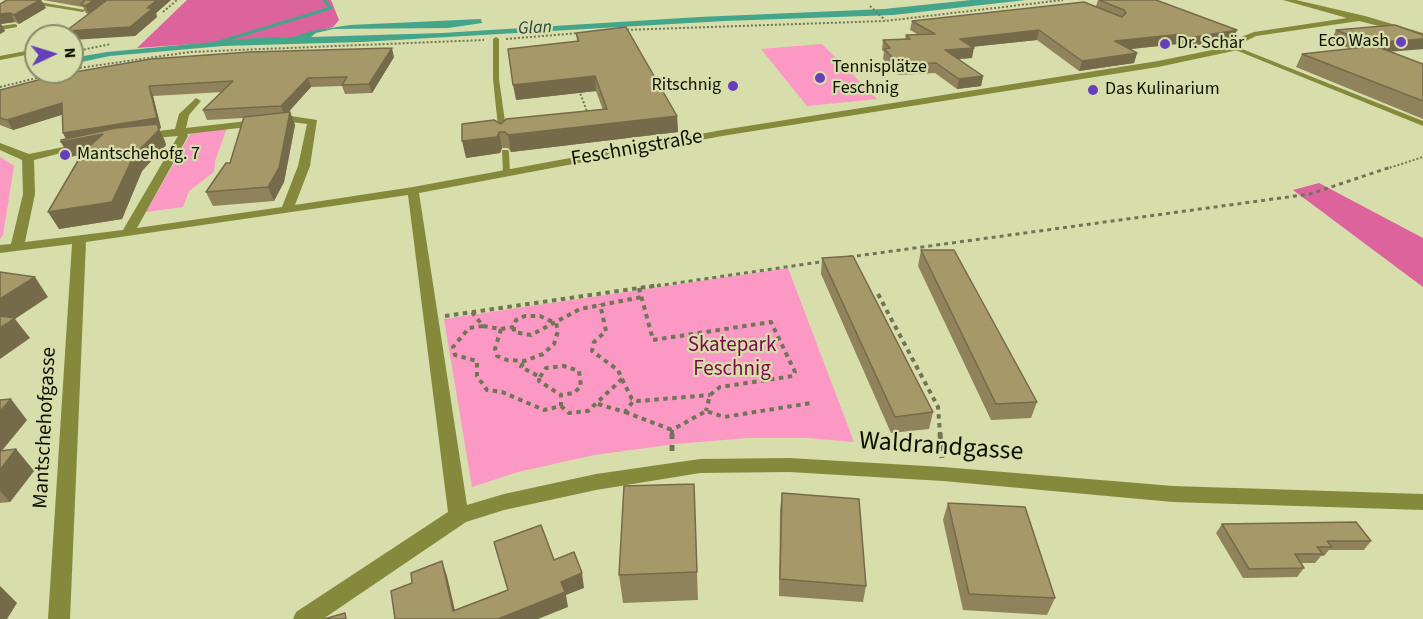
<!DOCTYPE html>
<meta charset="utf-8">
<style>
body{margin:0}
#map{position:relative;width:1423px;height:619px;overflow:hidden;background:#d7ddab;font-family:"Source Sans 3",sans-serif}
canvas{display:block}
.north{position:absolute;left:24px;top:24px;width:60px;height:60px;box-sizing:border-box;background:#d7ddab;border:2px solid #878b67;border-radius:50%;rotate:86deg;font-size:16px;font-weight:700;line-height:24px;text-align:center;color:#101102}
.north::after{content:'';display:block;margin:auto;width:21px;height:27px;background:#6640b8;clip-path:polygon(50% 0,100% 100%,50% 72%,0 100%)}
</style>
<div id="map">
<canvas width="1423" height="619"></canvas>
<div class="north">N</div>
</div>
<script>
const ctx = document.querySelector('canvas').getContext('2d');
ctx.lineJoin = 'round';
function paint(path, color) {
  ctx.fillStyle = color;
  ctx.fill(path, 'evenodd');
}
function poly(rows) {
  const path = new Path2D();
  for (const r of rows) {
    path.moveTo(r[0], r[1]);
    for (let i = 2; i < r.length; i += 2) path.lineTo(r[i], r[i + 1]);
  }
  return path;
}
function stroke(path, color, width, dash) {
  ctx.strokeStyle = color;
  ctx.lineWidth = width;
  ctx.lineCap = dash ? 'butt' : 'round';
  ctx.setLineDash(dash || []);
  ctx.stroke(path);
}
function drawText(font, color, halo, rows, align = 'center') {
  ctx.font = font + ' "Source Sans 3",sans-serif';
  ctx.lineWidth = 4.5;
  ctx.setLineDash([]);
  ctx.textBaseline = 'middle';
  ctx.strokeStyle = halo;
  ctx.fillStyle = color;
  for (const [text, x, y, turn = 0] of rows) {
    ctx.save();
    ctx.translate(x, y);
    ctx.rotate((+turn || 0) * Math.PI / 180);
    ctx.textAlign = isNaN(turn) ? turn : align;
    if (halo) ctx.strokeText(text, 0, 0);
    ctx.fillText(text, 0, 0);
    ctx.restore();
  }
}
const green = poly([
 [822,44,877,99,807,106,761,49],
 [227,128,215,161,214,172,189,191,183,207,146,212,191,133],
 [0,157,14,166,3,235,0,239],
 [788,268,854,442,808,438,747,438,676,444,594,455,518,472,472,487,444,319]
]);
const forest = poly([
 [187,0,331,0,339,20,333,27,293,37,137,48],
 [1319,183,1423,238,1423,287,1293,190]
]);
const water = poly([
 [971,0,1026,0,893,15,724,21,361,42,223,46,110,56,72,64,72,58,107,52,255,38,293,37,311,31,350,25,481,19,482,23,448,28,333,29,316,33,311,37,442,33,699,17,884,9]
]);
const stream = poly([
 [219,42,331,8,324,0]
]);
const pathFar3 = poly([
 [870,6,885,20],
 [163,12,177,0],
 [623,30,885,21,1063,0],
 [506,39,579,33],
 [72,52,111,44],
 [72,69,190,52,484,40],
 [0,87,61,72],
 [579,90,588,114],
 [1386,169,1423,157]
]);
const pathFar2 = poly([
 [849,257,1310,194,1391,167],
 [649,287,827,261]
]);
const pathFar1 = poly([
 [639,288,653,340,771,322,795,372,793,376,720,387,710,395,706,411],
 [878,294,938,407,940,434],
 [472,312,483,326,501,329,514,327,516,320,525,316,540,316,555,323],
 [445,316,660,285],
 [483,326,469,328,453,347,455,355,477,361,477,376,487,390,502,392,544,410,561,406,561,395,539,381,540,377,521,367,524,361],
 [514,327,514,332,531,335,580,309,642,297],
 [501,329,495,349,497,356,507,360,524,361,543,354,554,344,558,331,556,323],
 [540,377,546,368,564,366,579,371,581,386,574,393,561,395],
 [622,379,632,399,638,401,710,395],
 [598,404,625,412,634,400],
 [561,406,569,413,588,411,622,379,618,370,592,351,594,342,606,331,600,304],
 [625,412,672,430],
 [672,434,672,430,706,411,724,417,811,403]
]);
const path = poly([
 [672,433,672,455],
 [940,433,942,458]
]);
const lane = poly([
 [35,0,41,0,39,2,86,10,83,12,33,4,35,0],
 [15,24,17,25,17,27,0,30,0,26,15,24],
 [496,37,499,39,499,79,507,136,503,138,499,136,493,79,493,39,496,37],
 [1233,47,1237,47,1423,121,1423,126,1233,49,1233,47],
 [36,49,36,53,0,60,0,56,36,49],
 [502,150,508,150,509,152,510,175,507,175,503,173,502,150]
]);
const street = poly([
 [1283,0,1296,0,1365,16,1423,33,1423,37,1359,21,1256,36,1242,43,1238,50,1158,67,722,136,419,193,467,505,504,494,596,474,700,459,789,458,943,467,1173,486,1423,494,1423,510,1173,502,943,481,789,472,700,473,596,490,504,510,466,522,323,619,293,619,296,612,448,512,408,195,86,242,70,619,48,619,72,244,0,253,0,245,11,244,23,194,22,160,0,150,0,143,29,154,83,143,88,146,34,160,35,194,25,242,123,230,178,136,142,139,137,136,142,133,175,129,179,114,196,98,201,101,189,115,186,128,291,116,317,120,310,166,295,205,413,187,722,130,1158,61,1232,46,1236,39,1254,32,1347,18,1283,0],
 [291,122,307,124,298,166,282,207,137,228,188,136,187,134,291,122]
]);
const wall = poly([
 [7,0,41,0,46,8,19,24,15,22,1,24,5,31,0,34,0,4],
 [43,0,171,0,156,13,157,17,135,36,86,13,83,7],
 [1098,0,1237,30,1233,39,1185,47,1178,44,1130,49,1137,53,1134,63,1079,71,1037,40,972,47,972,58,958,59,983,76,981,86,957,89,935,73,898,75,883,59,884,52,882,50,883,40,905,39,906,35,919,35,910,30,912,21,1096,6],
 [1336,30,1423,35,1423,49,1390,51,1423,64,1423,119,1296,67,1302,54,1351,49,1331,41],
 [576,33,677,116,678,132,511,152,508,148,502,148,500,153,466,158,501,124,603,110,596,91,516,100,577,41],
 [394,57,372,93,345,94,342,86,311,87,287,113,290,112,295,125,284,182,274,201,213,206,206,192,230,163,244,118,207,120,203,110,223,92,153,96,161,128,159,129,164,139,166,145,142,171,122,219,59,229,81,155,69,157,66,138,63,133,63,114,13,130,0,125,0,90],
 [921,250,1037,402,1031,418,991,420,918,266],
 [822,258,933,412,929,429,891,433,821,274],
 [0,400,27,420,2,450,16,449,34,471,10,502,0,503],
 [782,493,866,586,863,602,779,596,780,510],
 [948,503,1055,598,1047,615,963,610,943,520],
 [1222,524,1371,541,1364,550,1329,550,1324,556,1321,556,1315,563,1301,563,1304,568,1297,577,1243,578,1216,533],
 [697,572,698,600,623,603,619,575]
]);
const shadedWall = poly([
 [40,0,41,0,46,8,19,24,14,15],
 [94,0,109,0,90,15,85,6],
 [157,0,171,0,156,13,157,17,135,36,72,40,72,36,68,36,66,31,147,8],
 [10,13,15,22,1,24,5,31,0,34,0,14],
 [1039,30,1037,40,959,48,960,39],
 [1237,30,1233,39,1185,47,1189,38],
 [1182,34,1178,44,1112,51,1115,41],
 [1423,39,1423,49,1364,54,1370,43],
 [392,48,394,57,372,93,369,84],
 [974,48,972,58,943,60,945,50],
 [1137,53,1134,63,1079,71,1082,61],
 [595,76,596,91,516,100,513,85],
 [983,76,981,86,957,89,959,79],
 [308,78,311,87,285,116,281,106],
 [149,86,153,96,161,128,159,129,164,139,166,145,142,171,122,219,59,229,48,212,111,149,69,157,61,142,67,141,63,133],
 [62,103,68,113,13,130,7,120],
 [290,112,295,125,284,182,274,201,268,187],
 [677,116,678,132,511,152,508,135],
 [499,132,502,148,500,153,466,158,462,141],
 [35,277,48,297,15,319,30,338,0,359,0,299],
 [11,399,27,420,0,453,0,411],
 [16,449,34,471,10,502,0,491,0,470],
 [442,561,447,576,457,619,453,611],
 [582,573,584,588,566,595,568,607,538,619,498,619,561,582],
 [0,586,17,603,7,619,0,619]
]);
const building = poly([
 [7,0,40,0,14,15,10,13,0,14,0,4,7,0],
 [83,0,94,0,85,6,81,4,84,2,83,0],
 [107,0,157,0,147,8,153,8,130,27,66,31,107,0],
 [1099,0,1156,0,1237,30,1189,38,1182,34,1115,41,1137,53,1082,61,1039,30,960,39,974,48,945,50,983,76,959,79,936,63,900,65,884,49,890,48,883,40,910,39,906,35,935,34,912,21,1084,2,1122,17,1126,13,1124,10,1099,0],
 [1395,25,1423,35,1423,39,1370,43,1336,30,1395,25],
 [626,27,677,116,508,135,505,132,499,132,497,137,462,141,462,124,494,120,501,124,506,119,607,109,595,76,513,85,508,49,579,41,576,33,626,27],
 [1375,46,1423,64,1423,101,1302,54,1375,46],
 [392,48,369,84,342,85,347,77,308,78,281,106,203,110,233,81,149,86,157,118,63,133,62,103,7,120,0,118,0,90,57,75,151,59,249,52,392,48],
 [290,112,279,168,268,187,206,192,226,163,230,163,244,117,290,112],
 [157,124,159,130,134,155,112,202,48,212,83,152,103,134,61,142,61,140,116,128,157,124],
 [921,250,954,250,1037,402,996,404,921,250],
 [853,256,933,412,895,417,822,258,853,256],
 [0,272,35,277,0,299,0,272],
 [0,316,15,318,0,328,0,316],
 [11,399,0,411,0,400,11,399],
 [16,449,0,470,0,451,16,449],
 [694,484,697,572,619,575,624,486,694,484],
 [782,493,859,499,866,586,780,579,782,493],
 [948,503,1025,507,1055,598,969,594,948,503],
 [1356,522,1371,541,1327,541,1332,547,1317,547,1323,554,1295,554,1304,568,1249,569,1222,524,1356,522],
 [541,525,554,560,574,552,582,573,561,582,565,592,498,619,395,619,391,591,412,583,411,573,442,561,453,611,508,590,494,542,541,525],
 [345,613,346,619,324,619,345,613]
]);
const markers = [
 [1401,42,6,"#6640b8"],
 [1165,44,6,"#6640b8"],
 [820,78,6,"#6640b8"],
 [733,86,6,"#6640b8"],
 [1093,90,6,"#6640b8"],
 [65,155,6,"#6640b8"]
];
const farWaternames = [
 ["Glan",535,29,-3]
];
const farPoinames = [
 ["Eco Wash",1389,42,"right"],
 ["Dr. Schär",1177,44],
 ["Tennisplätze",832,68],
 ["Feschnig",832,89],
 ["Ritschnig",721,86,"right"],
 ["Das Kulinarium",1105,90],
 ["Mantschehofg. 7",77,155]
];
const streetNames = [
 ["Feschnigstraße",637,149,-10],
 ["Mantschehofgasse",46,428,-87]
];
const parkNames = [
 ["Skatepark",732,346],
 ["Feschnig",732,370]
];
const nearStreetnames = [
 ["Waldrandgasse",941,448,4]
];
paint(green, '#fb98c4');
paint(forest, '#dd639d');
paint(water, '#45a58b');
stroke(stream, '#45a58b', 3);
stroke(pathFar3, '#717555', 2, [2, 2]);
stroke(pathFar2, '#717555', 3, [4, 4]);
stroke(pathFar1, '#717555', 4, [4.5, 4.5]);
stroke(path, '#717555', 5, [6, 6]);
paint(lane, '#84893c');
paint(street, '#84893c');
paint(wall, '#90835b');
paint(shadedWall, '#756a4a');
paint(building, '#a7986a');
stroke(building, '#756a4a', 1.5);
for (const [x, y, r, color] of markers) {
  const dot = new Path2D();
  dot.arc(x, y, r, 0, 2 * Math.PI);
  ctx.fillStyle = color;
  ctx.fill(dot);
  stroke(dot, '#d7ddab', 2);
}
drawText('italic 18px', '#26433a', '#d7ddab', farWaternames);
drawText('18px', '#101102', '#d7ddab', farPoinames, 'left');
drawText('21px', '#101102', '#d7ddab', streetNames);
drawText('21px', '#7d094d', '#d7ddab', parkNames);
drawText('26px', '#101102', '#d7ddab', nearStreetnames);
</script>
